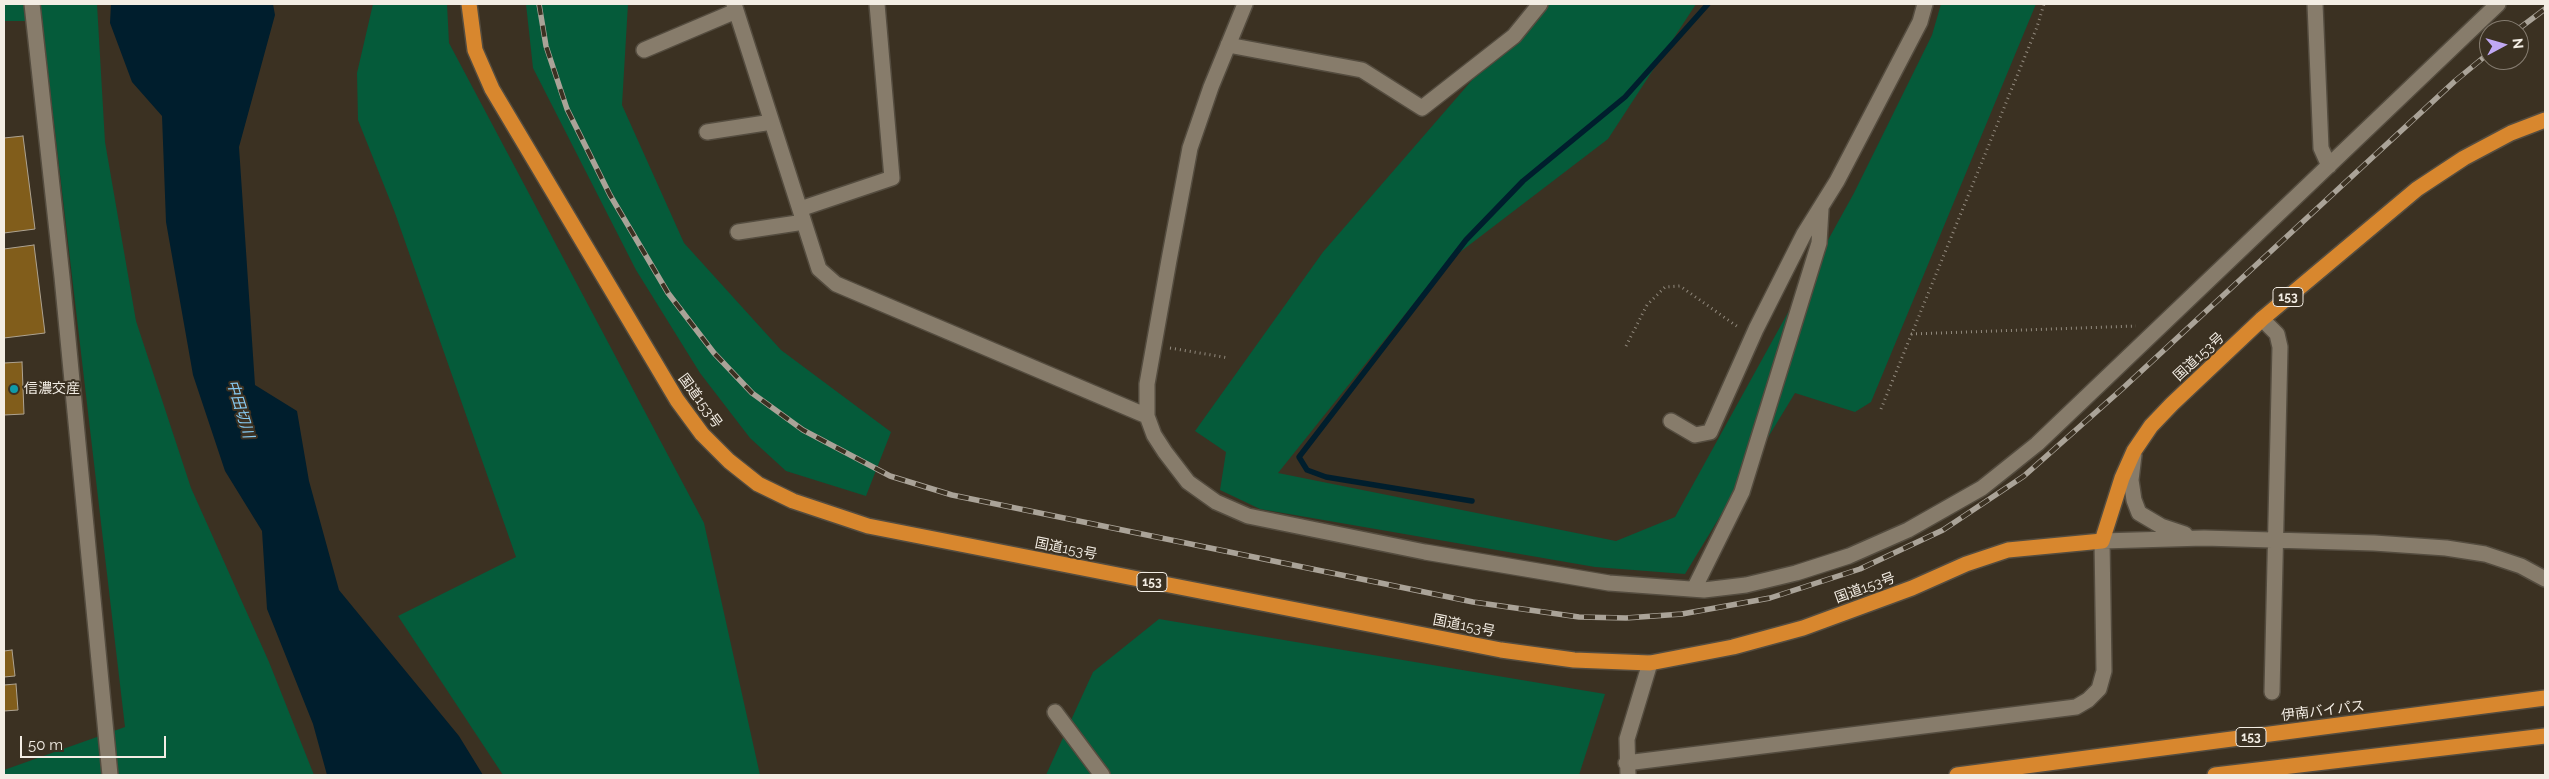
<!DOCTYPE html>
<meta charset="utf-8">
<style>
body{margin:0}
#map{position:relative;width:2549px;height:779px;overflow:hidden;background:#3b3122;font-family:Raleway,sans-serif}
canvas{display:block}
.frame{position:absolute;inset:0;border:5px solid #f3ede4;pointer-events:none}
.north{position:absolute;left:2479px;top:20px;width:50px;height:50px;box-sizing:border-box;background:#3b3122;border:1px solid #857c70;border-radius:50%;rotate:84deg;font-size:14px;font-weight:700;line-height:20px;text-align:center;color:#f3ede4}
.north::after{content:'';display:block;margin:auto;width:18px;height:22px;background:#c0a8f3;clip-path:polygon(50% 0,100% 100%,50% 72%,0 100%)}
.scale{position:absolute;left:20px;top:736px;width:146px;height:22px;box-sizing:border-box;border:2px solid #f3ede4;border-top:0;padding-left:6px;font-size:15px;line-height:18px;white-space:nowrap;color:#f3ede4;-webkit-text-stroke:4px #3b3122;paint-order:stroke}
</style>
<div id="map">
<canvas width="2549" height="779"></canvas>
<div class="frame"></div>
<div class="north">N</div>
<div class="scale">50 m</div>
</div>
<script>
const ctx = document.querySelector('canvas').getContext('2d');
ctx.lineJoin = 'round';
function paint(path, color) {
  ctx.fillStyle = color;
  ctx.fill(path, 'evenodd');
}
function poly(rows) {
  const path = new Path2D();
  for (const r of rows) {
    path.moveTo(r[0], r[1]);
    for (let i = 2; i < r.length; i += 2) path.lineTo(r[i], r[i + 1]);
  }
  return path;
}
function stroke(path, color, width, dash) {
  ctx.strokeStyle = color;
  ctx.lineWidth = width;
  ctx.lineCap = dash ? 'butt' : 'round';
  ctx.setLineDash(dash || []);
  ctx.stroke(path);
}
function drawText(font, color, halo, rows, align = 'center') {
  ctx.font = font + ' Raleway,"Noto Sans JP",sans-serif';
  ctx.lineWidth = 4;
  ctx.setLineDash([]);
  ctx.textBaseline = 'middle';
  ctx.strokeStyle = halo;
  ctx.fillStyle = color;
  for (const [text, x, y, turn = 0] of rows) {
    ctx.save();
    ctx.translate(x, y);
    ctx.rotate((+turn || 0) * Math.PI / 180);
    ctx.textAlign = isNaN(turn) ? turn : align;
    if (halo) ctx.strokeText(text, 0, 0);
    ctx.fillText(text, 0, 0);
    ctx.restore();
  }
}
const green = poly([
 [4,4,97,4,105,142,136,321,191,488,269,662,314,775,4,775,4,770,125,727,42,21,4,21],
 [373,4,447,4,449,43,704,523,760,775,503,775,398,616,516,557,395,213,358,120,357,73],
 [526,4,628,4,622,105,684,243,781,350,891,432,866,496,786,471,750,438,700,373,636,270,533,68],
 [1538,4,1696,4,1608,139,1447,262,1278,473,1616,541,1675,517,1854,193,1932,35,1941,4,2036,4,1871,402,1855,412,1795,393,1685,574,1595,567,1260,509,1220,490,1226,452,1195,431,1323,252],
 [1159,619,1605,694,1579,775,1046,775,1093,672]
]);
const water = poly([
 [111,4,273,4,275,15,239,147,255,385,297,411,309,481,339,590,459,736,483,775,327,775,313,724,267,609,262,531,225,471,193,375,166,222,162,116,132,82,110,23]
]);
const stream = poly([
 [1472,501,1326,477,1307,470,1299,457,1466,240,1523,181,1625,97,1708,4]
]);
const building = poly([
 [23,136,35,229,4,233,4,138,23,136],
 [34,245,45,333,4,338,4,249,34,245],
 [22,362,24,414,4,415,4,363,22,362],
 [12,650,15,676,4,677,4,651,12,650],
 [16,684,18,710,4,711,4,685,16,684]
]);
const path = poly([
 [1911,334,2136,326],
 [1626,346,1647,305,1665,287,1680,286,1738,327],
 [1170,348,1229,358],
 [1881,409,2037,27,2044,4]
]);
const minor = poly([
 [32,4,62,277,110,775],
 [734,4,819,269,836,284,1147,416],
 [1245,4,1211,87,1190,148,1169,260,1147,384,1147,416,1154,435,1165,452,1188,482,1216,502,1248,516,1425,552,1609,583,1704,590,1746,585,1796,573,1849,556,1908,530,1982,488,2037,444,2498,4],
 [2315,4,2321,148,2329,166],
 [1228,45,1362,70,1422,108,1514,36,1540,4],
 [644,50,736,11],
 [707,132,772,122],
 [800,209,892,178,877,4],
 [738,232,804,222],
 [2262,319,2277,334,2280,347,2272,692],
 [1671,421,1695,435,1710,432,1756,329,1804,234,1837,181,1920,22,1925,4],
 [2134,455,2131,480,2134,500,2139,513,2161,526,2185,534],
 [1694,589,1742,492,1819,243,1821,209],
 [1055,712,1102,775],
 [1626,763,2076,707,2088,700,2099,689,2104,671,2102,541,2204,538,2374,543,2446,548,2485,554,2521,566,2545,579],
 [1628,775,1627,739,1650,663]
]);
const highway = poly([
 [469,4,475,50,492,89,677,400,702,434,729,461,758,484,793,501,868,526,1501,650,1574,660,1650,663,1733,647,1803,628,1912,588,1966,564,2008,550,2102,541,2122,478,2134,451,2151,426,2172,404,2262,319,2417,189,2464,158,2511,133,2545,120],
 [1957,775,2545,698],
 [2215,775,2545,736]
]);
const rail = poly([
 [539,4,546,46,567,109,610,195,668,293,714,353,752,393,803,430,890,476,952,495,1473,602,1579,617,1626,618,1682,614,1770,598,1860,569,1943,530,2024,476,2122,389,2455,81,2489,53],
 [2517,30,2545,9]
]);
const markers = [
 [14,389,5,"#0f9aa8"]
];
const shields = [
 [2288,297,30],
 [1152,582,30],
 [2251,737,30]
];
const shieldNames = [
 ["153",2288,297],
 ["153",1152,582],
 ["153",2251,737]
];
const streetNames = [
 ["国道153号",2199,357,-43],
 ["国道153号",700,401,54],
 ["国道153号",1066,549,11],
 ["国道153号",1865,588,-20],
 ["国道153号",1464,626,11],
 ["伊南バイパス",2323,711,-7]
];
const poiNames = [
 ["信濃交産",24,389]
];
const waterNames = [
 ["中田切川",240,409,73]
];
paint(green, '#055b3a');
paint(water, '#001e2d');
stroke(stream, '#001e2d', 5.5);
paint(building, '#815d1b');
stroke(building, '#aea391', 1);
stroke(minor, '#544c3f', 18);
stroke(highway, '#544c3f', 18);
stroke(path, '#928a7e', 3, [1, 4]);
stroke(minor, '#877c6b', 15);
stroke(highway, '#d8872e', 15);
stroke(rail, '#aaa398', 5.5);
stroke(rail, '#3b3122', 4, [11]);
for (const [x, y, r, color] of markers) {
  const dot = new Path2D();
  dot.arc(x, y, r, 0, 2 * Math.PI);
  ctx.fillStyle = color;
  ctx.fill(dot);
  stroke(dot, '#3b3122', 2);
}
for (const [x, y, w] of shields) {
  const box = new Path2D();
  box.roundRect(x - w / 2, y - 9.5, w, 19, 4);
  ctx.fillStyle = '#3b3122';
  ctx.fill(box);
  stroke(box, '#f3ede4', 1);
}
drawText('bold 12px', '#f3ede4', null, shieldNames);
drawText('14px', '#f3ede4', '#3b3122', streetNames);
drawText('14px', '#f3ede4', '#3b3122', poiNames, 'left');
drawText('italic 15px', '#87caf1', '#3b3122', waterNames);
</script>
